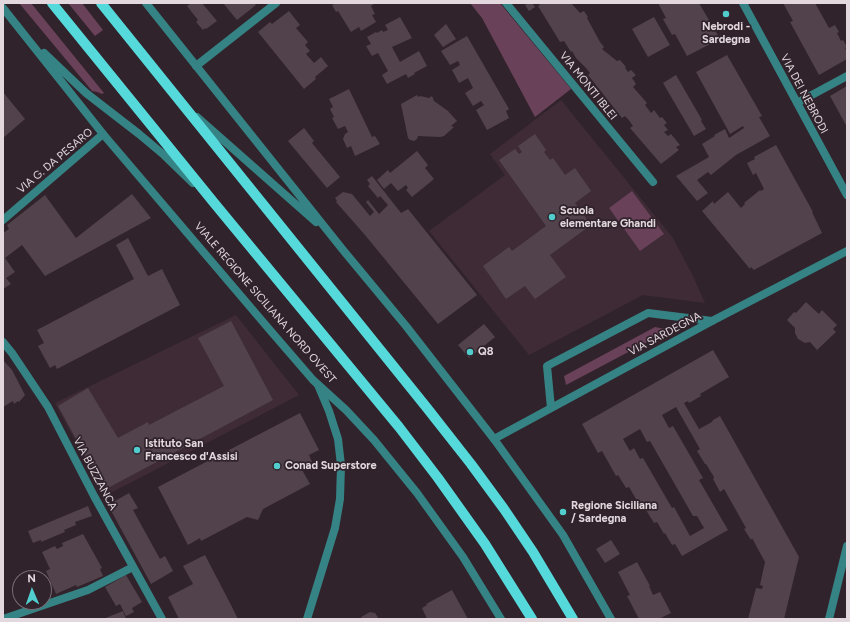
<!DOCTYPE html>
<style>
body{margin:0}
#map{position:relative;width:850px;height:622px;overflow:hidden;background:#31232b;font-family:Figtree,sans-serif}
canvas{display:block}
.frame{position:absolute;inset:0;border:4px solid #e2d8de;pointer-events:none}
.north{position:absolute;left:12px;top:570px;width:40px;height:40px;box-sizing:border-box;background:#31232b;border:1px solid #786b73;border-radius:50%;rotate:358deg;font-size:11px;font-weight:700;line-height:16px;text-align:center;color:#e2d8de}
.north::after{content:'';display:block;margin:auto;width:14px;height:18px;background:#52cdce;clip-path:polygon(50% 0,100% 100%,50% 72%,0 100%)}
</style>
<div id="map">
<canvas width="850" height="622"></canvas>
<div class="frame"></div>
<div class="north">N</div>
</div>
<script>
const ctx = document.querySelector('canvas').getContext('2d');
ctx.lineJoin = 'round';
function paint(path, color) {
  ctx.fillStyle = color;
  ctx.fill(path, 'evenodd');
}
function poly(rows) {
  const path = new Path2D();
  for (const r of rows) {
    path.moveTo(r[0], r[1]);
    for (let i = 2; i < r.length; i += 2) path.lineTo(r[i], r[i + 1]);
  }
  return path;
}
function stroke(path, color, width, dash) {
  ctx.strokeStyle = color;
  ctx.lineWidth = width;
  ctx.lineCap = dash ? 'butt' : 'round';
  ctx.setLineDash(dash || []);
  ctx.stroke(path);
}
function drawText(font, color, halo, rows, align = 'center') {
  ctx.font = font + ' Figtree,sans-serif';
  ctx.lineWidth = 3.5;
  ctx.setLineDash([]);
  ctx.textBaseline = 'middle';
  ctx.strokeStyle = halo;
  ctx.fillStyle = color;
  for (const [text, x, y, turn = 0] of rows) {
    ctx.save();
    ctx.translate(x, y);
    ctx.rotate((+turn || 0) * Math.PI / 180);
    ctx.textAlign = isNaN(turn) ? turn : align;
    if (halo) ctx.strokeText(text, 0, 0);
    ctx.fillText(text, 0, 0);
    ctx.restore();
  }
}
const built = poly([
 [561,100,673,238,692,274,705,303,643,295,529,355,429,231,505,175,490,154],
 [236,315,299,395,105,496,55,403]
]);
const green = poly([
 [19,3,31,3,104,93,102,94,97,92,92,91],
 [68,3,82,3,103,30,95,36],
 [470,3,500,3,571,89,535,117,482,18],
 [632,191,664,234,640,251,609,208],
 [655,327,670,330,566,385,564,376]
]);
const building = poly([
 [191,3,202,3,217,21,206,29,205,28,203,30,196,22,198,20,187,6],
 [223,3,254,3,256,5,237,20],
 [336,3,375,3,371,6,375,14,372,15,376,22,361,31,359,27,351,32,338,11,336,12,332,5],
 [529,3,532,3,535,7,529,11,525,5],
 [539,3,571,3,580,13,584,11,588,17,587,18,600,42,604,47,602,49,617,61,620,60,626,67,625,68,628,72,631,70,636,75,632,78,636,84,633,87,647,103,645,105,651,113,654,110,660,118,662,117,667,123,664,125,668,130,664,132,668,136,671,134,680,145,676,147,679,150,661,164,630,128,633,126,628,119,625,116,622,118,588,75,590,73,586,68,576,58,572,51,571,52,564,41,560,42,538,6,540,5],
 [658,3,699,3,720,39,687,56,675,34,672,35,663,19,666,18],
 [783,3,815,3,829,28,835,25,839,32,837,33,841,41,843,40,847,47,845,48,847,51,847,59,819,75,790,22,793,21],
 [289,11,300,25,296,28,308,42,305,45,310,51,306,54,314,63,321,57,328,66,315,77,316,79,304,89,258,32,270,22,272,24],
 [400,17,412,38,392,47,400,62,419,51,427,66,414,73,415,74,408,78,406,74,387,84,382,75,388,71,378,53,372,56,366,46,371,44,367,37,376,32,377,33,382,30,383,32,388,30,385,25],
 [654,17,670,45,648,57,632,29],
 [446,24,456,39,443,47,434,35],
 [467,36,509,109,506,111,509,118,487,130,476,110,484,105,481,101,473,106,465,93,473,88,468,78,459,83,452,70,460,65,458,61,450,65,441,51],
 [727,55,762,116,759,117,770,136,736,155,711,175,708,172,697,180,708,193,697,201,676,176,709,157,702,144,715,136,714,135,725,129,729,138,744,128,743,126,730,134,696,72],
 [676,75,702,120,701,121,706,129,694,136,663,83],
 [847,86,847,127,830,96],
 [349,89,372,137,375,136,380,144,355,156,351,146,347,148,343,139,345,134,348,132,345,126,338,129,332,118,334,117,330,109,333,107,329,99],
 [3,92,25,119,3,138],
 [417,95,418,97,420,96,429,98,432,96,434,101,448,111,457,121,451,126,454,127,444,136,440,137,418,136,417,139,414,141,410,140,408,138,401,104],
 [304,128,314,141,312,143,340,177,327,188,288,141],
 [535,134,546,150,544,152,550,160,553,158,565,175,575,168,591,191,575,203,591,225,550,255,566,277,535,299,525,286,506,299,483,266,509,247,512,251,546,226,499,160,515,149,519,154,522,152,518,146],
 [776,145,813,212,812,212,822,233,754,270,751,267,750,269,702,211,713,201,714,204,728,192,741,208,745,204,744,203,760,190,761,191,764,189,756,173,753,175,747,163,755,159,754,157],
 [417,151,428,165,425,168,434,179,412,197,406,190,408,188,406,185,398,191,391,183,384,189,377,180,388,170,390,173],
 [372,176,401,213,408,209,477,295,438,324,365,235,336,202,337,201,335,198,343,192,352,194,370,216,374,212,366,202,368,200,379,214,388,205,380,196,378,198,368,186,370,184,367,180],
 [132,194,151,218,45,276,22,245,5,258,15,272,6,278,11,284,3,289,3,233,9,229,7,225,45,195,76,238],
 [128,238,148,276,162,269,180,305,57,369,55,365,50,368,38,346,44,343,37,330,134,279,116,245],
 [806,302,819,314,822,310,837,325,833,329,836,332,817,350,810,342,805,343,798,339,795,333,795,328,787,320,794,312,796,313],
 [231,321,273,400,104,490,58,406,88,388,118,438,148,422,149,425,224,386,198,338],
 [484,324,495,337,469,358,458,345],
 [713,350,729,377,700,394,701,396,689,403,688,401,684,403,699,429,712,422,713,420,720,416,799,557,784,619,748,619,756,588,762,589,763,586,760,585,765,562,752,538,751,540,744,529,746,528,724,489,720,492,713,479,714,478,714,477,706,464,705,464,697,451,700,449,676,407,662,415,669,428,673,426,703,478,699,480,728,530,682,556,675,544,672,545,665,533,664,534,657,522,654,523,646,510,645,511,638,499,636,499,629,487,626,488,618,475,616,476,602,451,598,453,582,424],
 [640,429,647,442,650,441,693,516,697,516,704,528,690,536,674,507,672,508,643,458,640,459,634,448,630,451,623,439],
 [3,360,12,370,25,395,19,402,18,401,14,404,13,401,3,407],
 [300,413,319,450,309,455,312,462,301,468,310,484,263,509,258,520,247,517,201,541,200,538,188,545,158,487],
 [129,493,138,508,133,510,160,559,165,556,173,571,151,584,108,505],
 [88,506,92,516,75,522,76,525,64,530,65,532,41,542,41,540,33,543,28,531],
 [83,534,102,568,100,569,103,576,77,587,76,585,56,594,46,571,50,569,42,552,55,546,57,549,63,546,62,543],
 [611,540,620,554,605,563,596,549],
 [205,555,231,605,238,619,179,619,168,597,193,584,183,566],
 [637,562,649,584,650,586,649,586,653,595,660,592,671,613,659,619,639,619,627,596,630,595,618,572],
 [126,575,142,602,132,608,134,612,126,616,120,604,116,606,105,587],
 [452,590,468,619,427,619,422,608,427,605,426,604],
 [123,611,126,619,103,619],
 [370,612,375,613,379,619,362,619,361,617]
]);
const minor = poly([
 [506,3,653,182],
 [743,3,847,195],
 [196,66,276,3],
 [797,103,847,76],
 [3,220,103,134],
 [3,342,12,353,48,407,94,496,162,619],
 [551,408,547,366,648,313,712,321],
 [494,439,712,321,847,251],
 [3,619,88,590,133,567],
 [307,619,335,528,340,499,341,465,338,439,329,411,318,385],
 [829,619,847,546]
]);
const tertiary = poly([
 [146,3,343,250,406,326,494,439,563,535,611,619],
 [3,8,103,134,269,329,313,380,346,410,374,440,417,493,463,557,501,619],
 [44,53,86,93,139,134,164,155,193,183],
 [197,117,316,222]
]);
const primary = poly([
 [52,3,215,204,399,427,438,478,485,544,532,619],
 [101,3,427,408,471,464,504,509,533,552,573,619]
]);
const markers = [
 [726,14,4,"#52cdce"],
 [552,217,4,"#52cdce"],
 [470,352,4,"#52cdce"],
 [137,450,4,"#52cdce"],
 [277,466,4,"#52cdce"],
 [563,512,4,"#52cdce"]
];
const poiNames = [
 ["Nebrodi -",726,27,"center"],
 ["Sardegna",726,40,"center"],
 ["Scuola",560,211],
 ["elementare Ghandi",560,224],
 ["Q8",478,352],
 ["Istituto San",145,444],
 ["Francesco d'Assisi",145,457],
 ["Conad Superstore",285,466],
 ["Regione Siciliana",571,506],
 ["/ Sardegna",571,519]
];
const streetNames = [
 ["VIA MONTI IBLEI",588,86,51],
 ["VIA DEI NEBRODI",804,94,62],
 ["VIA G. DA PESARO",55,161,-40],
 ["VIALE REGIONE SICILIANA NORD OVEST",265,303,49],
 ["VIA SARDEGNA",665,334,-28],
 ["VIA BUZZANCA",95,474,62]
];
paint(built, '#3e2b36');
paint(green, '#694159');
paint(building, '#52424b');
stroke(minor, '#358384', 8);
stroke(tertiary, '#358384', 8);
stroke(primary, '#56d9db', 10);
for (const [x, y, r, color] of markers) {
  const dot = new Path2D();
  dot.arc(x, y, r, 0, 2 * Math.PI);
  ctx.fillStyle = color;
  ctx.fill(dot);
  stroke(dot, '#31232b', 1.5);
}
drawText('bold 11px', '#e2d8de', '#31232b', poiNames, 'left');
drawText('11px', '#e2d8de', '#31232b', streetNames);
</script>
